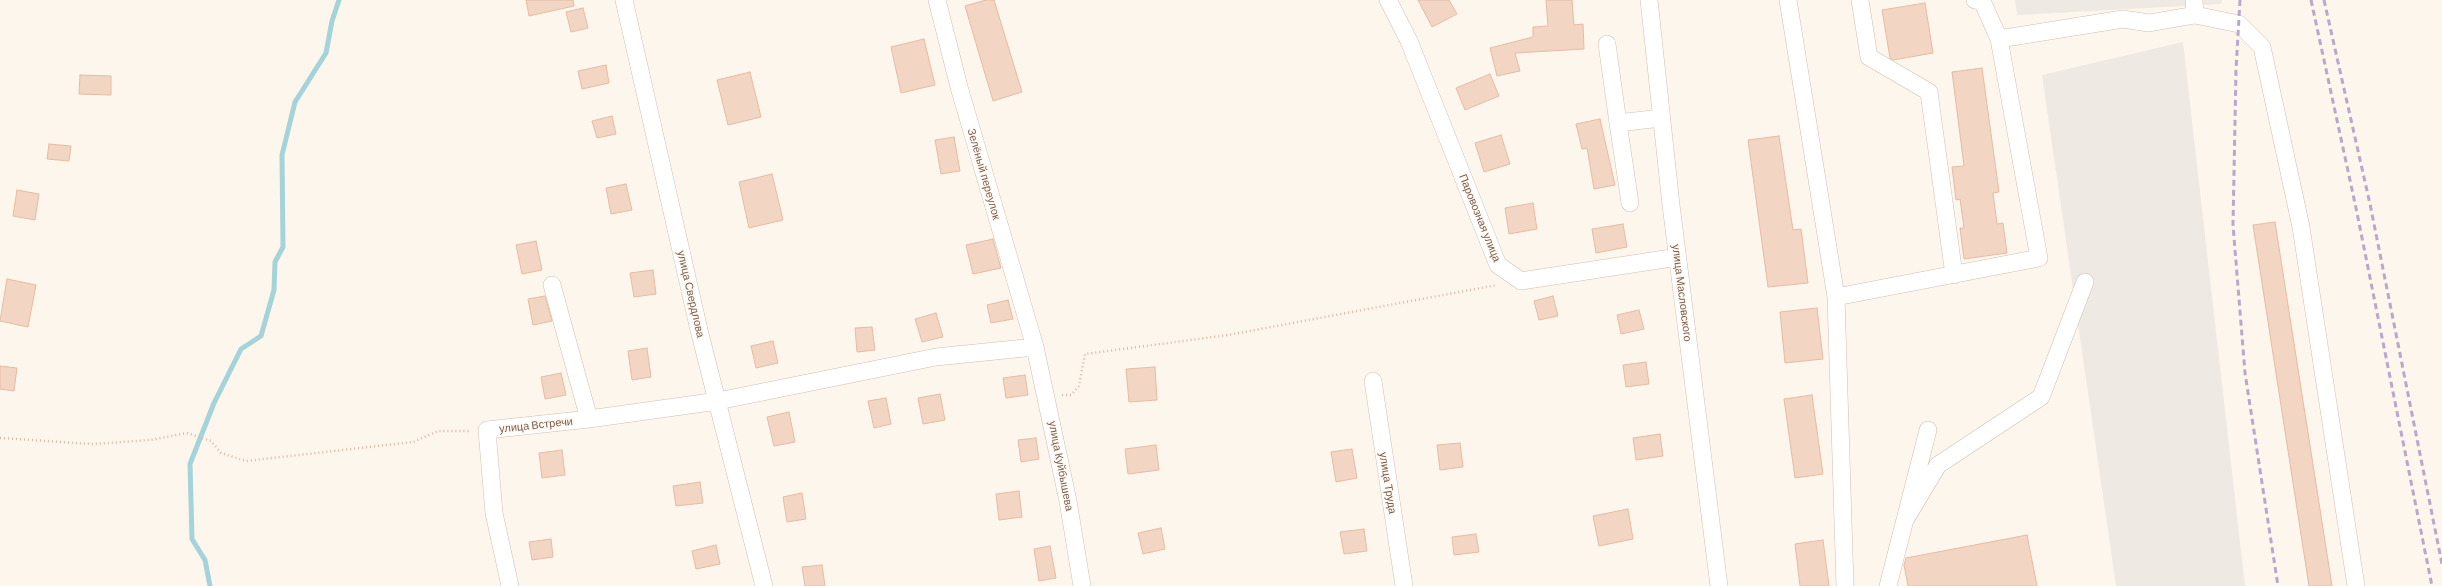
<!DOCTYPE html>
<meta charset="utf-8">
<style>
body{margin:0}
canvas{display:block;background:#fdf6ec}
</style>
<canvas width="2442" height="586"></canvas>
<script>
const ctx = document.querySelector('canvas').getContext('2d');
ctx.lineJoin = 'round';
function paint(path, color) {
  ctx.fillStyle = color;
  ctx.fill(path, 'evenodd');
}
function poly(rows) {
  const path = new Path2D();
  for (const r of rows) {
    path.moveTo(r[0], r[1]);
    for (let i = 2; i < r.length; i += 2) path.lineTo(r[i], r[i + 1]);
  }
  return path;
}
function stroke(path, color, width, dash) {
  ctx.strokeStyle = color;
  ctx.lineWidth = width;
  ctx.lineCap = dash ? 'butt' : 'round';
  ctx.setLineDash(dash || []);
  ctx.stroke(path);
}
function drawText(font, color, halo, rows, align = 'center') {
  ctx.font = font + ' Barlow,sans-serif';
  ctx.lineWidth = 3.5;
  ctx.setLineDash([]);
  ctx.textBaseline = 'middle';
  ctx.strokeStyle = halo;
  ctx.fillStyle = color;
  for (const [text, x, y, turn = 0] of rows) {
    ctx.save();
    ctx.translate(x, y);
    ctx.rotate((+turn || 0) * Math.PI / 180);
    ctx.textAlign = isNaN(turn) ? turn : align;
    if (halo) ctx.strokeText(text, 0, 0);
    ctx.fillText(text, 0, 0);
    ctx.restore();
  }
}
const industrial = poly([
 [2015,0,2222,0,2221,4,2017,15],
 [2183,42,2245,586,2116,586,2042,75]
]);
const stream = poly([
 [210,586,205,560,192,539,190,464,214,403,241,349,261,336,274,290,275,262,283,247,282,155,295,102,326,53,332,21,339,0]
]);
const building = poly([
 [526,0,573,0,574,6,529,16,526,0],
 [986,0,994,0,1022,92,993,101,965,6,986,0],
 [1418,0,1449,0,1457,14,1432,27,1418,0],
 [1546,0,1572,0,1574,25,1583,24,1584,49,1515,53,1520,71,1497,76,1490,48,1533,37,1533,27,1548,26,1546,0],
 [1925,3,1933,53,1893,60,1890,58,1882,10,1925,3],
 [583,8,588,28,571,32,566,12,583,8],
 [924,39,935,85,901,93,891,47,924,39],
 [606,65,609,83,582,89,578,71,606,65],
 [1982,68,1999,192,1993,193,1997,224,2003,223,2007,253,1964,259,1960,228,1964,228,1960,199,1956,200,1952,167,1964,166,1952,72,1982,68],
 [750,72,761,117,728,125,717,80,750,72],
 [1490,74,1499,96,1465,110,1456,88,1490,74],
 [80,75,111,76,111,95,79,94,80,75],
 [612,116,616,134,597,138,592,121,612,116],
 [1600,119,1615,185,1594,189,1587,148,1582,149,1576,124,1600,119],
 [1501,135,1510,164,1484,172,1475,143,1501,135],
 [1779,136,1793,230,1801,229,1808,283,1768,287,1748,140,1779,136],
 [954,137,960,171,941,174,935,140,954,137],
 [49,144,71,146,69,161,47,159,49,144],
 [772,174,783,220,749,228,739,182,772,174],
 [626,184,632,210,611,214,606,188,626,184],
 [17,190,39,194,35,220,13,216,17,190],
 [1533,203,1537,229,1509,234,1505,208,1533,203],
 [2275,222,2332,586,2309,586,2253,225,2275,222],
 [1623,224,1627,247,1596,253,1592,229,1623,224],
 [993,239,1001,268,973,274,966,245,993,239],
 [536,241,542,270,522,274,516,245,536,241],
 [653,270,656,294,634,297,630,273,653,270],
 [7,279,36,285,28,327,0,321,7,279],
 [545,296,552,321,533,325,528,299,545,296],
 [1553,296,1558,316,1539,320,1534,301,1553,296],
 [1008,300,1013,319,991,323,987,305,1008,300],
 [1817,308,1823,359,1785,363,1780,312,1817,308],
 [1639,310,1644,329,1621,334,1617,315,1639,310],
 [936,313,943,337,922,342,915,319,936,313],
 [872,327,875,350,857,352,855,328,872,327],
 [773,341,778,363,756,368,751,346,773,341],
 [647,348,651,377,632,380,628,351,647,348],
 [1646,362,1649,384,1626,387,1623,365,1646,362],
 [0,366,17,368,14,391,0,389,0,366],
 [1155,367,1157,400,1129,402,1126,369,1155,367],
 [561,373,566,395,545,399,541,377,561,373],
 [1025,375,1028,395,1006,398,1003,378,1025,375],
 [940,394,945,420,923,424,918,398,940,394],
 [1812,395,1823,474,1795,478,1784,399,1812,395],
 [886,398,891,424,874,428,868,401,886,398],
 [789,412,795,442,774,446,767,417,789,412],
 [1660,434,1663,456,1636,460,1633,438,1660,434],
 [1036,438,1039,459,1021,462,1018,440,1036,438],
 [1460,443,1463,467,1440,470,1437,445,1460,443],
 [1156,445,1159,470,1128,474,1125,449,1156,445],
 [1352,449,1357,478,1336,482,1331,452,1352,449],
 [562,450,565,475,542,478,539,453,562,450],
 [700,482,703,503,676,506,673,486,700,482],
 [1019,491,1022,517,999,520,996,494,1019,491],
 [802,493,806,519,787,522,783,497,802,493],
 [1628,509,1633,539,1599,546,1593,516,1628,509],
 [1161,528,1165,549,1143,554,1138,533,1161,528],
 [1364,529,1367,551,1344,554,1340,532,1364,529],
 [1476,534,1479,552,1454,555,1452,537,1476,534],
 [2027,535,2037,586,1908,586,1904,565,1906,558,2027,535],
 [551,539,553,557,532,560,529,542,551,539],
 [1823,540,1829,586,1800,586,1795,544,1823,540],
 [716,545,720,564,696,569,692,551,716,545],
 [1050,546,1056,578,1039,581,1034,549,1050,546],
 [822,565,825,586,805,586,802,567,822,565]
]);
const path = poly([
 [1062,395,1071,395,1079,386,1085,354,1228,335,1497,285],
 [0,438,93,444,150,440,187,433,211,441,221,453,246,461,413,442,438,431,471,431]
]);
const minor = poly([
 [624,0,699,330,764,586],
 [937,0,959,87,1035,347,1068,501,1082,586],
 [1388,0,1409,41,1498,265,1521,281,1678,257],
 [1649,0,1671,205,1719,586],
 [1788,0,1836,297,2039,258,1999,39,1982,1,1975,0],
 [1860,0,1869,57,1929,92,1954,275],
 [2195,15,2239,24,2262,47,2301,227,2356,586],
 [1999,39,2123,19,2149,23,2195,15,2194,0],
 [1607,44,1618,123,1661,118],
 [1618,123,1630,203],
 [552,285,589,419],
 [1836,297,1845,586],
 [1373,381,1404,586],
 [1905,520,1938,465,2041,397,2085,282],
 [510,586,494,513,487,430,589,419,718,401,936,357,1035,347],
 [1888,586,1928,430]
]);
const rail = poly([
 [2240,0,2236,70,2233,225,2245,373,2278,586],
 [2311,0,2356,208,2432,586],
 [2324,0,2370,204,2442,564]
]);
const streetNames = [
 ["Зелёный переулок",984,174,74],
 ["Паровозная улица",1480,218,68],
 ["улица Масловского",1682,293,83],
 ["улица Свердлова",691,294,77],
 ["улица Встречи",536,425,-6],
 ["улица Куйбышева",1061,466,79],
 ["улица Труда",1388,483,81]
];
paint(industrial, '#efe9e4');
stroke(stream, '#a5d3da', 5);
paint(building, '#f3d5c3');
stroke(building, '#e6bba3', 1);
stroke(minor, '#d1beb0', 18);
stroke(path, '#d9b8a5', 2.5, [1, 3]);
stroke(minor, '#fff', 17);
stroke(rail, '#b9a8c9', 3, [6, 4]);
drawText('11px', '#7a5c4d', '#fffaf3', streetNames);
</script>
